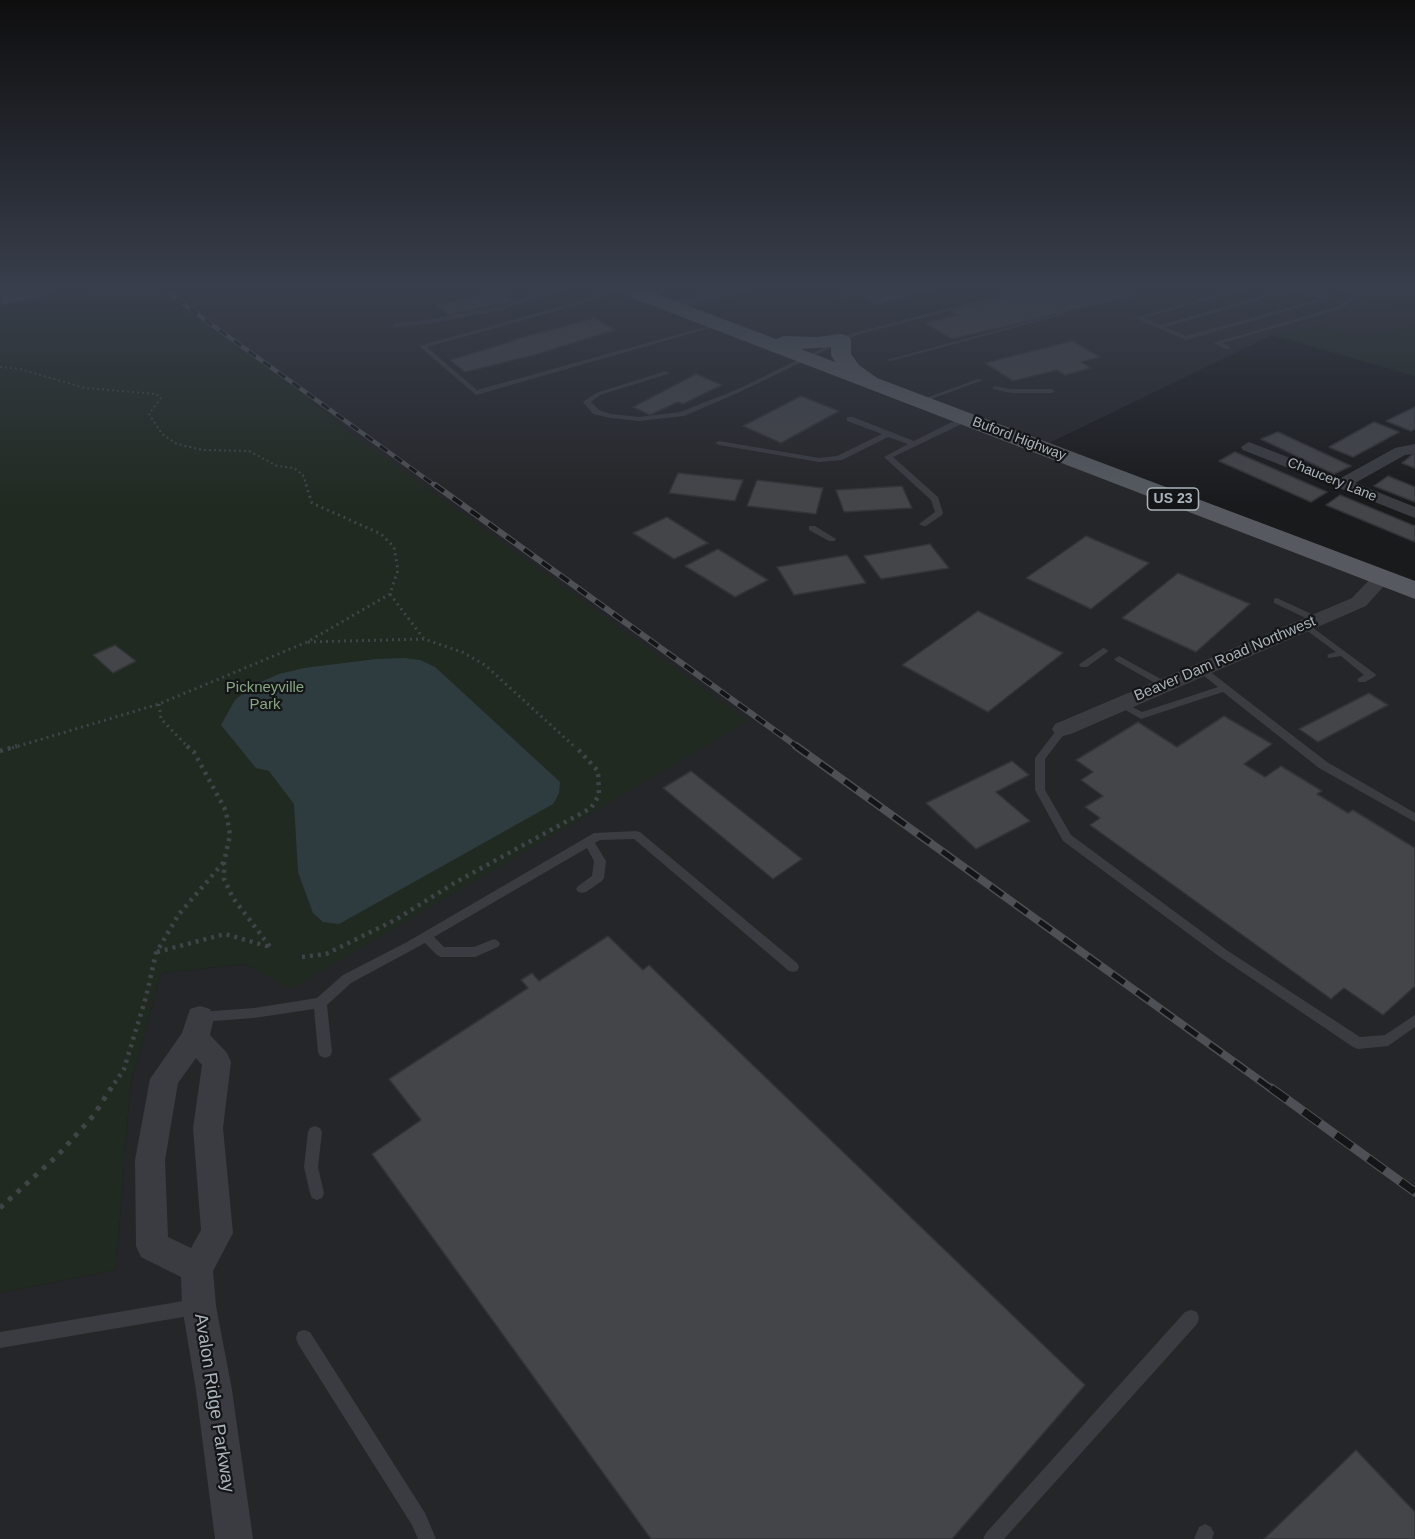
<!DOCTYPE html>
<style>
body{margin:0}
canvas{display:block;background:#191a1c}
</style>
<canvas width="1415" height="1539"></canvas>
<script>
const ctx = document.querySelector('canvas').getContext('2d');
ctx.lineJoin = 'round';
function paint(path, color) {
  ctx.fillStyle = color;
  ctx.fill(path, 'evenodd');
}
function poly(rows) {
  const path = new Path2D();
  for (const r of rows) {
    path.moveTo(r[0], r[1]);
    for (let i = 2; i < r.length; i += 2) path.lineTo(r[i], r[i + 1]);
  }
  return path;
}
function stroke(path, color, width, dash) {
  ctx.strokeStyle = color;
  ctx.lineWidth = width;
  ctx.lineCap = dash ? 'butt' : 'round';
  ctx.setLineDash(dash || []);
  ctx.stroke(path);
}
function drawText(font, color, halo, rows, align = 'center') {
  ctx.font = font + ' Arial,sans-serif';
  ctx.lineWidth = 4.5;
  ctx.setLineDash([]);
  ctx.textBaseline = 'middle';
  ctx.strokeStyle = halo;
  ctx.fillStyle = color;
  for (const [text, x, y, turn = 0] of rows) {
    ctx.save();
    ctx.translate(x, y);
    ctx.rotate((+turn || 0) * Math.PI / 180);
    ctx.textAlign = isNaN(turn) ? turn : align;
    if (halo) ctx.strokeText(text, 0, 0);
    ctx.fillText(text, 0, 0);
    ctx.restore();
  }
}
const built = poly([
 [155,288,1327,288,1415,309,1415,327,1364,337,1323,327,1272,335,1045,445,1415,586,1415,1539,0,1539,0,1293,116,1270,130,1088,161,973,245,964,292,989,354,435,221,329]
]);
const green = poly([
 [93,288,155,288,221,329,354,435,748,721,291,989,245,964,161,973,130,1088,116,1270,0,1293,0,306],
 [1327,288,1415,288,1415,309],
 [1323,327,1364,337,1415,327,1415,376,1272,335]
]);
const water = poly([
 [404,658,420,660,435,667,560,782,559,793,553,804,339,924,323,922,313,913,298,872,294,804,269,771,256,768,221,725,235,700,254,685,279,674,304,668,376,659]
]);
const building = poly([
 [3,288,55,288,56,289,48,291,51,295,1,305,0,290,3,288],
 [896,288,937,288,877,305,862,297,896,288],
 [1047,288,1116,288,1132,296,952,339,925,323,958,315,951,311,959,308,1047,288],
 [501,291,512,301,448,315,437,305,501,291],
 [595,318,615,330,534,355,465,372,450,360,513,341,512,340,595,318],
 [1072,341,1100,357,1081,362,1091,368,1065,375,1057,370,1013,381,985,363,1072,341],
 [696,374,722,385,683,404,678,402,650,415,633,407,696,374],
 [801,396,839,411,781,443,743,426,801,396],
 [1415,407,1415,429,1411,431,1386,421,1415,407],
 [1374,422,1399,432,1353,457,1329,447,1374,422],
 [1278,432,1351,466,1334,474,1261,439,1278,432],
 [1235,452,1327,492,1311,502,1219,461,1235,452],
 [1413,454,1415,455,1415,468,1402,463,1413,454],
 [678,473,743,480,735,501,669,493,678,473],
 [1388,476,1415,487,1415,502,1374,486,1388,476],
 [757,480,823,488,816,514,747,506,757,480],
 [902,486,912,508,844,512,836,490,902,486],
 [1340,495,1415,526,1415,542,1326,505,1340,495],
 [667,517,708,543,674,559,633,533,667,517],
 [1086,536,1149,563,1091,609,1026,578,1086,536],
 [930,544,949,568,881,579,864,556,930,544],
 [718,549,768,580,735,597,685,566,718,549],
 [847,555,866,583,794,595,777,567,847,555],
 [1178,573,1250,604,1196,652,1122,618,1178,573],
 [978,611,1063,653,988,712,902,665,978,611],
 [115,645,136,661,113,673,93,655,115,645],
 [1369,693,1388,705,1318,742,1299,729,1369,693],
 [1224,716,1272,744,1244,764,1265,777,1281,766,1322,791,1317,794,1348,813,1353,810,1415,848,1415,986,1383,1015,1344,988,1331,999,1090,825,1100,818,1085,807,1103,796,1081,780,1093,772,1076,760,1138,722,1177,747,1224,716],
 [1012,761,1029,775,996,792,1030,821,976,849,926,803,1012,761],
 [691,771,802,859,773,879,663,788,691,771],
 [608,936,643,970,649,965,1085,1385,952,1539,651,1539,372,1154,421,1120,389,1079,528,988,521,980,532,973,539,981,608,936],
 [1356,1450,1415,1512,1415,1539,1264,1539,1356,1450]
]);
const pathFar3 = poly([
 [0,367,20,369,85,388,156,394,161,398,149,414,162,434,177,444,203,450,249,451,277,466,294,468,303,475,307,487]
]);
const pathFar2 = poly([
 [390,594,424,639],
 [308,642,424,639,462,652,485,665,576,748],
 [159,704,161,719,189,748],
 [12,748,159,704,307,642,390,594,398,570,394,547,381,534,312,503,306,485]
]);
const pathFar1 = poly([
 [187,746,194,752,226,811,230,835,224,862,224,879,233,898,271,948],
 [0,751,17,746],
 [157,952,225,934,270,947],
 [302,957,326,954,395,920,456,882,591,808,599,795,598,771,575,746],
 [110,1090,124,1069,146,997,156,953,179,914,224,862]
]);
const path = poly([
 [0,1208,58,1155,94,1115,111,1088]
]);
const lane = poly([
 [556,288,564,288,502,310,427,324,396,327,393,325,396,323,427,320,501,306,556,288],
 [617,288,625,288,581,304,427,347,477,390,719,323,724,324,476,395,419,346,577,302,617,288],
 [1028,288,1037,288,857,335,740,392,684,416,639,421,611,418,593,414,583,402,596,393,666,371,669,373,668,374,600,395,591,402,599,410,611,414,639,417,680,412,736,390,853,333,1028,288],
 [1241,288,1250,288,1144,318,1160,325,1290,288,1302,288,1333,298,1186,340,1135,318,1241,288],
 [1296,290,1323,298,1186,336,1165,327,1296,290],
 [1347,288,1353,288,1360,294,1344,308,1222,343,1230,347,1230,349,1226,349,1213,343,1340,306,1353,294,1347,288],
 [857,291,860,293,859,294,840,300,837,298,857,291],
 [1061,313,1066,314,891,361,886,360,1061,313],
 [978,379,983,380,923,402,917,401,978,379],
 [995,386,1011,389,1052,389,1055,391,1052,393,1011,393,993,389,992,388,995,386],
 [847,417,853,417,914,441,962,417,968,417,968,421,893,457,938,497,943,513,942,515,926,526,923,526,919,524,935,512,931,500,884,457,908,444,888,437,842,460,819,462,719,445,715,443,719,441,819,458,837,456,882,434,847,421,847,417],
 [809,526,815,526,836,539,835,541,829,541,809,530,809,526],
 [1277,598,1320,618,1322,620,1317,623,1314,622,1274,603,1274,599,1277,598],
 [1305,622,1374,673,1376,675,1374,677,1365,682,1359,682,1357,680,1359,678,1364,675,1341,656,1329,658,1327,656,1329,654,1336,652,1302,627,1300,625,1302,623,1305,622],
 [1103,648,1106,649,1108,651,1106,653,1087,667,1081,667,1079,665,1081,663,1103,648],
 [1119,656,1168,683,1170,685,1168,687,1162,687,1116,661,1114,659,1119,656],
 [1201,666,1204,667,1327,762,1415,813,1415,822,1319,768,1223,692,1141,719,1115,704,1117,702,1123,702,1142,712,1218,687,1198,671,1196,669,1201,666],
 [1063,726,1068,729,1045,759,1045,790,1071,835,1228,951,1360,1037,1385,1035,1415,1015,1415,1027,1388,1046,1358,1049,1353,1047,1220,957,1063,841,1035,790,1035,758,1059,727,1063,726],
 [636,831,640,832,797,963,799,967,797,971,793,972,789,971,634,839,600,840,595,843,606,861,604,878,602,881,586,892,582,893,578,892,576,889,578,886,592,876,594,861,587,848,434,937,444,947,474,947,494,939,498,941,500,944,498,947,475,957,441,957,437,955,425,943,351,983,327,1005,332,1052,330,1056,325,1058,320,1056,318,1052,314,1009,254,1018,200,1022,195,1021,194,1017,195,1013,200,1012,254,1008,317,998,343,975,407,942,594,833,636,831],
 [315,1126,320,1128,322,1132,318,1167,324,1193,322,1198,317,1200,312,1198,310,1193,304,1167,308,1132,310,1128,315,1126],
 [195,1299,201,1301,203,1307,201,1313,195,1315,0,1348,0,1332,195,1299],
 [1191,1310,1197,1312,1199,1318,1197,1324,1004,1539,983,1539,986,1533,1185,1312,1191,1310],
 [304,1330,310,1332,425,1513,436,1539,418,1539,412,1525,298,1344,296,1338,298,1332,304,1330],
 [1205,1524,1211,1527,1214,1533,1212,1539,1194,1539,1199,1527,1205,1524]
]);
const street = poly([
 [730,288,750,288,749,291,673,310,666,306,668,303,730,288],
 [1249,442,1341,478,1395,448,1415,444,1415,454,1405,455,1355,483,1415,507,1415,518,1243,450,1241,447,1249,442],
 [1381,573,1388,575,1390,579,1366,606,1071,734,1063,736,1055,734,1052,729,1055,724,1352,598,1374,575,1381,573],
 [200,1006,210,1009,214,1017,210,1035,227,1053,231,1062,223,1128,233,1233,213,1271,216,1306,232,1390,253,1539,215,1539,196,1390,182,1306,181,1277,141,1257,136,1246,135,1160,150,1079,182,1033,190,1009,200,1006],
 [196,1058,202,1065,193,1128,201,1230,191,1248,168,1237,165,1160,178,1083,196,1058]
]);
const primary = poly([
 [615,288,641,288,776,339,784,336,816,337,841,334,848,336,851,340,851,354,859,365,877,378,1415,581,1415,599,617,292,615,288],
 [831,347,831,355,835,362,801,349,831,347]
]);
const railFar3 = poly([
 [161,288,437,487]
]);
const railFar2 = poly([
 [435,485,799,748]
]);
const railFar1 = poly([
 [796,746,1273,1090]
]);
const rail = poly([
 [1271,1088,1415,1192]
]);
const farStreetnames = [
 ["Buford Highway",1019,439,21],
 ["Chaucery Lane",1332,480,22]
];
const shields = [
 [1173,499,51]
];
const shieldNames = [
 ["US 23",1173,499]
];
const streetNames = [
 ["Beaver Dam Road Northwest",1225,659,-23]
];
const parkNames = [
 ["Pickneyville",265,688],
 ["Park",265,705]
];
const nearStreetnames = [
 ["Avalon Ridge Parkway",214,1403,81]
];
paint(built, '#252629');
paint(green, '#212a21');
paint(water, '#2e3c40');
paint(building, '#434549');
stroke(building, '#333438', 1.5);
stroke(pathFar3, '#404448', 2, [2, 3]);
stroke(pathFar2, '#404448', 3, [2, 4]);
stroke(pathFar1, '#404448', 4.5, [3, 5]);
stroke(path, '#404448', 5, [4.5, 7]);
paint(lane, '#3a3c41');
paint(street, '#3a3c41');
paint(primary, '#565a60');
stroke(railFar3, '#4d5156', 4.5);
stroke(railFar2, '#4d5156', 6);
stroke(railFar1, '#4d5156', 8);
stroke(rail, '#4d5156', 9);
stroke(railFar3, '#141517', 3, [9]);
stroke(railFar2, '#141517', 4, [11]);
stroke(railFar1, '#141517', 5, [15]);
stroke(rail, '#141517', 7, [20]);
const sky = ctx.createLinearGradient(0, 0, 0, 503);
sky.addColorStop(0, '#0e0e0f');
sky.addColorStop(0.57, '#383e4b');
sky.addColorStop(1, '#383e4b00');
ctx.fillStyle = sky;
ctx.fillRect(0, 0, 1415, 503);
drawText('14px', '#abb4bc', '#141517', farStreetnames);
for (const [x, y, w] of shields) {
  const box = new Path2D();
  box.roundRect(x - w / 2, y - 11, w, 22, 4.5);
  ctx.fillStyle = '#141517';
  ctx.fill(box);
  stroke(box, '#abb4bc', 1.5);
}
drawText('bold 14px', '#abb4bc', null, shieldNames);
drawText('15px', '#abb4bc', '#141517', streetNames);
drawText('15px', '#87a781', '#141517', parkNames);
drawText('18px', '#abb4bc', '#141517', nearStreetnames);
</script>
